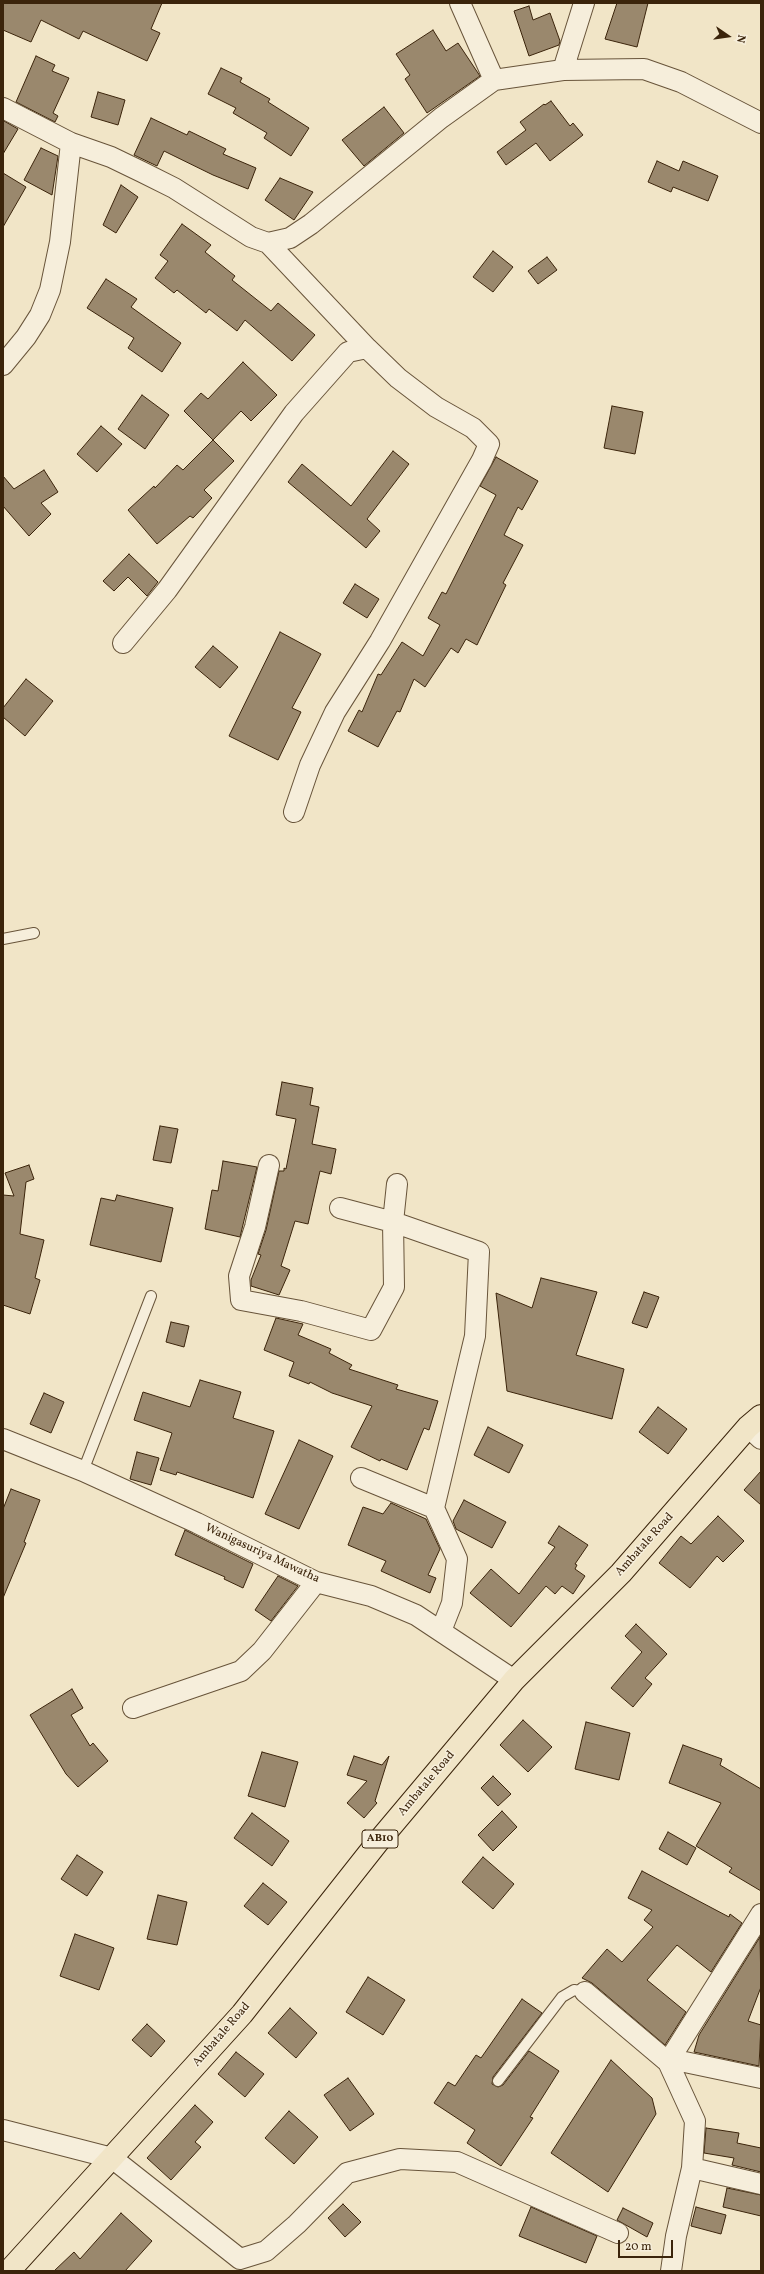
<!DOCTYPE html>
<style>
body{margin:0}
#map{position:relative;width:764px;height:2274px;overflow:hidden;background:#f1e5c7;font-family:Vollkorn,serif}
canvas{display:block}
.frame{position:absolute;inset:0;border:4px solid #3b240b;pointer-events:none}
.north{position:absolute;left:708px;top:16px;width:40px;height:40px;-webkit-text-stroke:3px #f6eedb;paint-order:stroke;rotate:103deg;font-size:11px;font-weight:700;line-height:16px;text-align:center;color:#3b240b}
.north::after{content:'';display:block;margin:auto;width:14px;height:18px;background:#3b240b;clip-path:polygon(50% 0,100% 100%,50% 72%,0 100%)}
.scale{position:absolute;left:618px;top:2240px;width:55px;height:18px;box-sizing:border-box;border:2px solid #3b240b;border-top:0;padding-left:5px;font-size:12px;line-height:14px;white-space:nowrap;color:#3b240b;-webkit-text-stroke:3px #f6eedb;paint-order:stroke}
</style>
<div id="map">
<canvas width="764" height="2274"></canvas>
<div class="frame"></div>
<div class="north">N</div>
<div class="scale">20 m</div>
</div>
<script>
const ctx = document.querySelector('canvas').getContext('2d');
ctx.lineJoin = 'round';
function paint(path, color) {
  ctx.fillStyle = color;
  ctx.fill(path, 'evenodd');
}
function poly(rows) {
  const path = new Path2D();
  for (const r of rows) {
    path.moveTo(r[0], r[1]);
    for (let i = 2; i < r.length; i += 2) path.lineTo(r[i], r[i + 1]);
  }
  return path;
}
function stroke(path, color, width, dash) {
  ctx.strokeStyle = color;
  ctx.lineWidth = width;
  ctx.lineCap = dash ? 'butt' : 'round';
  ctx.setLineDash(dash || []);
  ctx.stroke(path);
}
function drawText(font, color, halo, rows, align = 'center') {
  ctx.font = font + ' Vollkorn,serif';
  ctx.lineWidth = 3;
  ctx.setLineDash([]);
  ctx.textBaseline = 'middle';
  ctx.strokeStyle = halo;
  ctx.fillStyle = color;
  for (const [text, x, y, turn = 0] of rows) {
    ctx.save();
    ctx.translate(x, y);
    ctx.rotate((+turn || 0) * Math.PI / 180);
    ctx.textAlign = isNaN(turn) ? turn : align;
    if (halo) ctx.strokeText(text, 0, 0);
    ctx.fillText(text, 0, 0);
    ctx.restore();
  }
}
const building = poly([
 [3,3,162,3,151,29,160,33,147,61,83,31,79,39,41,20,31,42,3,30,3,3],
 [617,3,648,3,637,47,605,39,617,3],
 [529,6,533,20,550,13,560,41,559,45,529,56,514,11,529,6],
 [433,30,446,51,458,43,480,76,427,113,405,79,410,75,396,54,433,30],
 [36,56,55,65,52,71,69,78,53,113,58,116,55,122,16,102,36,56],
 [221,68,242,78,240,82,270,99,268,102,309,128,291,156,264,138,267,133,233,113,236,108,208,94,221,68],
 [98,92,125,100,118,125,91,117,98,92],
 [551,101,570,126,573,123,583,135,550,161,536,143,506,165,497,152,526,130,520,122,544,104,545,105,551,101],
 [384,107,404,133,364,166,342,140,384,107],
 [151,118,187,135,189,131,226,149,223,154,256,168,248,189,213,175,164,151,157,166,134,155,151,118],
 [4,121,18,129,3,154,3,122,4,121],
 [41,148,58,156,52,195,24,180,41,148],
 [657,161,679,171,683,161,718,176,708,201,673,187,671,192,648,182,657,161],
 [3,173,26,187,3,227,3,173],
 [280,178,313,192,294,220,265,200,280,178],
 [121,185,138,197,116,233,103,225,121,185],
 [182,224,211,245,205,252,235,276,232,280,271,311,278,303,315,335,292,361,245,320,237,331,209,309,206,313,177,290,174,293,155,278,168,261,160,255,182,224],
 [493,251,513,267,493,292,473,277,493,251],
 [547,257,557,270,538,284,528,271,547,257],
 [106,279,137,299,131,307,181,343,162,372,128,348,134,338,87,308,106,279],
 [243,362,277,395,251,421,241,411,213,440,184,411,201,393,208,399,243,362],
 [142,395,169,415,145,449,118,429,142,395],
 [612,406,643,412,635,454,604,448,612,406],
 [101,426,122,444,97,472,77,454,101,426],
 [213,440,234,461,204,490,212,498,193,518,190,516,157,544,128,510,154,486,155,488,177,465,183,470,213,440],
 [393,451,409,464,367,519,380,531,366,548,288,482,302,464,351,506,393,451],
 [496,457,538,481,522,510,518,507,504,535,523,545,503,583,506,585,477,645,466,639,458,653,451,648,425,687,414,679,400,712,397,711,378,747,348,731,359,710,362,712,378,674,381,675,402,642,423,656,440,625,428,618,442,592,446,594,496,495,480,486,496,457],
 [44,470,58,492,41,503,51,514,29,536,3,506,3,476,14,489,44,470],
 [129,554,158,582,147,596,128,577,114,591,103,581,129,554],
 [355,584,379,599,367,618,343,603,355,584],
 [280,632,321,654,292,708,301,712,278,760,229,736,280,632],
 [213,646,238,667,220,688,195,667,213,646],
 [26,679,53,701,25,736,3,717,3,708,26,679],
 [282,1082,313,1088,310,1105,319,1107,312,1144,336,1149,331,1174,320,1171,308,1224,295,1221,281,1266,290,1270,279,1295,251,1286,251,1280,261,1255,258,1254,266,1230,279,1171,284,1171,284,1168,286,1169,296,1119,276,1115,282,1082],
 [160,1126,178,1129,171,1163,153,1160,160,1126],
 [223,1161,257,1167,240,1237,205,1229,212,1190,218,1191,223,1161],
 [29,1165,34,1179,26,1182,20,1234,44,1240,35,1278,40,1280,30,1314,3,1305,3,1195,14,1196,5,1173,29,1165],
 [117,1195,173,1208,161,1262,90,1245,101,1198,115,1201,117,1195],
 [541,1278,597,1292,576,1355,624,1369,612,1419,507,1391,496,1293,532,1308,541,1278],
 [644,1292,659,1297,647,1328,632,1323,644,1292],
 [276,1318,303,1324,298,1335,331,1349,329,1353,352,1365,349,1369,398,1385,396,1389,438,1401,429,1430,424,1428,407,1470,381,1459,380,1461,351,1447,372,1406,332,1393,310,1382,309,1384,289,1376,294,1362,264,1350,276,1318],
 [171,1322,189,1326,184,1347,166,1342,171,1322],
 [200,1380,241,1392,233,1418,274,1431,253,1498,177,1472,176,1475,160,1470,172,1433,134,1420,143,1392,190,1407,200,1380],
 [44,1393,64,1402,51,1433,30,1424,44,1393],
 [658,1407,687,1429,668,1454,639,1432,658,1407],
 [488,1427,523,1445,509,1473,474,1455,488,1427],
 [299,1440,333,1456,299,1529,265,1514,299,1440],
 [137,1452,159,1458,151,1485,130,1479,137,1452],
 [761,1471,761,1505,744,1490,761,1471],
 [11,1489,40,1500,24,1542,26,1543,3,1598,3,1509,11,1489],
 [464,1500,506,1522,492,1548,456,1529,453,1521,464,1500],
 [391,1503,426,1519,440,1549,428,1575,436,1578,430,1593,381,1571,386,1561,348,1545,363,1507,383,1514,391,1503],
 [718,1516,744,1541,723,1562,717,1556,690,1588,659,1563,681,1536,691,1544,718,1516],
 [559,1526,588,1545,575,1564,577,1565,575,1569,585,1576,573,1594,562,1586,555,1594,546,1586,511,1627,470,1593,491,1569,519,1594,555,1547,548,1543,559,1526],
 [185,1530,253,1564,243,1588,224,1579,225,1577,175,1555,185,1530],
 [278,1576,298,1586,271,1621,255,1610,278,1576],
 [636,1624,667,1654,645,1678,652,1684,633,1707,611,1688,642,1652,625,1636,636,1624],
 [72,1689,83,1708,71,1715,90,1746,93,1743,108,1761,78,1787,66,1774,30,1715,72,1689],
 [523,1720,552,1747,528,1772,500,1745,523,1720],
 [586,1722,630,1733,619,1780,575,1769,586,1722],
 [683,1745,722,1759,720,1765,761,1789,761,1891,729,1872,732,1868,696,1846,721,1803,669,1783,683,1745],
 [262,1752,298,1762,285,1807,248,1796,262,1752],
 [354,1756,382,1765,389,1756,375,1801,377,1803,364,1818,347,1803,367,1781,347,1775,354,1756],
 [493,1776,511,1794,498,1806,481,1788,493,1776],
 [502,1811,517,1827,493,1851,478,1835,502,1811],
 [252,1813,289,1841,272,1866,234,1838,252,1813],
 [668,1832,696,1848,687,1865,659,1849,668,1832],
 [77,1855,103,1872,87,1896,61,1879,77,1855],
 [483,1857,514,1884,493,1909,462,1882,483,1857],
 [642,1871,729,1917,730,1914,742,1923,711,1972,677,1945,647,1980,686,2012,665,2045,592,1983,582,1978,607,1949,622,1962,653,1927,644,1920,652,1910,628,1898,642,1871],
 [263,1883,287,1902,268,1925,244,1906,263,1883],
 [158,1895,187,1902,177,1945,147,1939,158,1895],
 [75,1934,114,1948,99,1990,60,1976,75,1934],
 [760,1937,761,1987,748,2021,761,2025,759,2066,694,2052,699,2035,760,1937],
 [368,1977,405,2000,383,2035,346,2012,368,1977],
 [522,1999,542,2013,493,2077,492,2084,498,2087,503,2085,529,2051,559,2071,530,2117,533,2118,501,2166,467,2143,475,2130,434,2103,448,2082,455,2086,476,2055,481,2058,522,1999],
 [290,2008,317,2033,296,2058,268,2033,290,2008],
 [147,2024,165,2041,151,2057,132,2040,147,2024],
 [236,2052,264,2074,245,2097,218,2074,236,2052],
 [611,2060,652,2098,656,2114,608,2192,551,2153,611,2060],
 [348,2078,374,2114,350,2131,324,2095,348,2078],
 [195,2105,213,2122,195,2142,201,2147,171,2180,147,2158,195,2105],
 [289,2111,318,2137,294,2164,265,2138,289,2111],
 [706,2128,739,2133,737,2143,761,2148,761,2172,732,2165,734,2158,704,2153,706,2128],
 [727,2188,761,2195,761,2216,723,2207,727,2188],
 [343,2204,361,2222,345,2237,328,2218,343,2204],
 [531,2207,597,2236,586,2263,519,2236,531,2207],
 [696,2207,726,2215,721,2234,691,2226,696,2207],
 [623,2208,653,2223,647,2237,617,2220,623,2208],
 [121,2213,152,2241,125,2271,54,2271,74,2252,80,2259,121,2213]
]);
const lane = poly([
 [3,939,34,933],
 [83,1471,151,1296],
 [498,2081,562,1997,574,1990,585,1992]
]);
const street = poly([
 [460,3,494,80],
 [563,70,584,3],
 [3,108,71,143,111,157,142,172,174,188,251,237,268,243,290,238,311,224,441,118,494,80,563,70,644,69,681,82,761,123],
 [268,243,367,348],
 [3,365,26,337,40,315,50,290,60,242,71,143],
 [123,643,167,590,294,413,348,352,367,348,398,378,436,407,473,428,489,444,482,460,380,641,335,712,310,765,294,812],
 [269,1165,255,1227,239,1276,241,1300,301,1311,371,1330,394,1287,393,1222,397,1184],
 [340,1208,393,1222,479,1252,475,1336,434,1508],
 [748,1427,761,1439],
 [3,1439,83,1471,197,1523,316,1582,371,1596,416,1615,514,1680],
 [361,1478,434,1508,457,1559,452,1603,441,1631],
 [133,1708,241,1671,262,1651,316,1582],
 [585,1992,668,2062,695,2121,692,2168,676,2236,671,2271],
 [668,2062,761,1914],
 [668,2062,680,2061,761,2078],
 [3,2130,112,2158,240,2259,266,2251,297,2224,347,2173,400,2159,457,2162,618,2233],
 [692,2168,761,2184]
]);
const primary = poly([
 [9,2271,242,2014,377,1843,514,1680,621,1573,748,1427,761,1416]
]);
const shields = [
 [380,1839,36]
];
const shieldNames = [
 ["AB10",380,1839]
];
const streetNames = [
 ["Ambatale Road",645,1545,-48],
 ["Wanigasuriya Mawatha",262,1554,25],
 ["Ambatale Road",427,1784,-50],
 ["Ambatale Road",222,2035,-49]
];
paint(building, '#9a886d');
stroke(building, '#3b240b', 1);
stroke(lane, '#68543a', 12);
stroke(street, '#68543a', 22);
stroke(primary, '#3b240b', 24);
stroke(lane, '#f6eedb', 10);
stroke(street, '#f6eedb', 20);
stroke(primary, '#f1e5c7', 22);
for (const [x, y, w] of shields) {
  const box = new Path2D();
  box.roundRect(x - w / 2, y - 9, w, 18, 3);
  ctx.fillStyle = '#f6eedb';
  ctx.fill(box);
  stroke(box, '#3b240b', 1);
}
drawText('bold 11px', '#3b240b', null, shieldNames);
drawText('12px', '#3b240b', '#f6eedb', streetNames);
</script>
